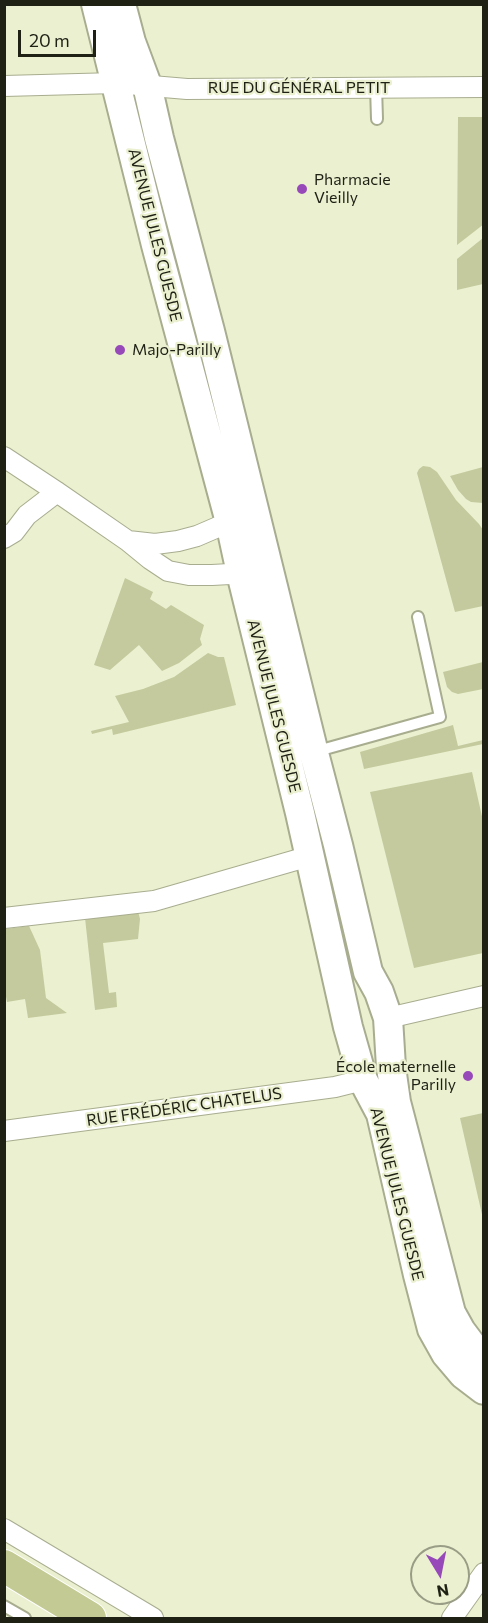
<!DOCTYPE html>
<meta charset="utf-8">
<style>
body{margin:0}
#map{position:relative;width:488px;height:1623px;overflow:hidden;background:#ebf0d0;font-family:Commissioner,sans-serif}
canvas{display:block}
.frame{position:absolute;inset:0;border:6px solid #1f2115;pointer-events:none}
.north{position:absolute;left:410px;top:1545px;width:60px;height:60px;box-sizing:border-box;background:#ebf0d0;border:2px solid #999d85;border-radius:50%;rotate:170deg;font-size:16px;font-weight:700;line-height:24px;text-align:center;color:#1f2115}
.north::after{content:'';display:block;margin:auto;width:21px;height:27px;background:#9749ba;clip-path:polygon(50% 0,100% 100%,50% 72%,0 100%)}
.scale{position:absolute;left:18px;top:30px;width:78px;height:27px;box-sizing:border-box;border:3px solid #1f2115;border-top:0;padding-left:8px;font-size:18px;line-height:21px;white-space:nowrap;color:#1f2115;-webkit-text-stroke:4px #ebf0d0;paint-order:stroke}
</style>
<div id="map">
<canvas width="488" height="1623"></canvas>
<div class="frame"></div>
<div class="north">N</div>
<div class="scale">20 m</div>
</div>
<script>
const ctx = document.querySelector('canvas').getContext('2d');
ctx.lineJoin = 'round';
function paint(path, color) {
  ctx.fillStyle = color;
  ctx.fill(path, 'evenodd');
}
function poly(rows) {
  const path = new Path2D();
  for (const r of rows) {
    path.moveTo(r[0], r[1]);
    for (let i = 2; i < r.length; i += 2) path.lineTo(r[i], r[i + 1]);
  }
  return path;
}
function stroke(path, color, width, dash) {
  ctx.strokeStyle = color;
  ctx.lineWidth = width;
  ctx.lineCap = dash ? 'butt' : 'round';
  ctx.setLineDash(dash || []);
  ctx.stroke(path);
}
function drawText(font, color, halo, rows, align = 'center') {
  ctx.font = font + ' Commissioner,sans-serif';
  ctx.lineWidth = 4.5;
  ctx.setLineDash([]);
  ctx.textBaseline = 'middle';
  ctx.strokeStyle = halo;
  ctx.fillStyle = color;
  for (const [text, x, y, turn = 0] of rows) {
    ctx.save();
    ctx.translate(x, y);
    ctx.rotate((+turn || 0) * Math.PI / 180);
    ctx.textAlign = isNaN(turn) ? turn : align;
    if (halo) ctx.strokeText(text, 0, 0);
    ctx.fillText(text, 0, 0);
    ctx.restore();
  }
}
const green = poly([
 [458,117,483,117,484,224,457,245],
 [483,238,483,284,457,290,457,259],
 [423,466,430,467,437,472,456,500,479,524,483,530,483,606,455,612,417,473,419,469],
 [483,467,483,503,471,502,466,499,458,490,450,476],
 [125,578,153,592,150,599,166,609,171,605,204,625,200,639,202,645,179,663,162,671,139,645,110,670,94,665],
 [208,653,218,657,224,657,236,705,113,735,112,729,92,734,91,731,129,722,115,696,143,689,174,677],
 [483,662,483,689,458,694,452,692,447,687,443,672],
 [453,725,458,746,483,740,483,744,364,769,360,752],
 [472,772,483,821,483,953,414,968,370,792],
 [138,911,140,919,138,939,103,943,109,993,116,992,117,1007,95,1010,85,918],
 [29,926,40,950,46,998,67,1013,28,1018,25,999,7,1002,4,986,5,929],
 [483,1113,484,1115,483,1219,460,1118]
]);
const lane = poly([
 [376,87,377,119],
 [314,752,440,717,418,617],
 [4,1606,25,1618]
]);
const street = poly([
 [4,86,116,83,187,89,484,87],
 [4,457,57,492,128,541,150,559,168,571,189,575,212,575,230,574,253,570],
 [4,538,14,532,27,515,57,492],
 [128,541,155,544,178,541,197,536,241,517],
 [4,918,154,901,310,856],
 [388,1018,484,996],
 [4,1131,335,1087,363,1080],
 [4,1529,153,1618],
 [452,1618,484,1573]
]);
const secondary = poly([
 [96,4,156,245,230,522,241,573,300,813,348,1027,363,1080,381,1114,418,1275,432,1329,446,1354,463,1374,484,1390],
 [121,4,131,42,147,85,159,138,210,331,314,753,338,845,368,972,379,992,388,1018,391,1067,396,1102,451,1313,461,1331,473,1347,484,1358]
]);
const primary = poly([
 [4,1566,90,1618]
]);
const markers = [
 [302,189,6,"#9749ba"],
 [120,350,6,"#9749ba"],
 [468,1076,6,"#9749ba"]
];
const streetNames = [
 ["RUE DU GÉNÉRAL PETIT",299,88],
 ["AVENUE JULES GUESDE",155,235,76],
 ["AVENUE JULES GUESDE",274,706,76],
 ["RUE FRÉDÉRIC CHATELUS",184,1107,-8],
 ["AVENUE JULES GUESDE",397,1194,76]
];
const poiNames = [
 ["Pharmacie",314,180],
 ["Vieilly",314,198],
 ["Majo-Parilly",132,350],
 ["École maternelle",456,1067,"right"],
 ["Parilly",456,1085,"right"]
];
paint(green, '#c4ca9d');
stroke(lane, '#a8ad8f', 14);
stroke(street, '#a8ad8f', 22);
stroke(secondary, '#a8ad8f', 32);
stroke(primary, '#fff', 34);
stroke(lane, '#fff', 10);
stroke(street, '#fff', 20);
stroke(secondary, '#fff', 28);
stroke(primary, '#c4ca94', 32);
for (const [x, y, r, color] of markers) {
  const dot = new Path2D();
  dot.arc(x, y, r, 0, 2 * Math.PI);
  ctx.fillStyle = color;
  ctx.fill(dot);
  stroke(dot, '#ebf0d0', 2);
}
drawText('16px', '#1f2115', '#ebf0d0', streetNames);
drawText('16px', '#1f2115', '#ebf0d0', poiNames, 'left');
</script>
